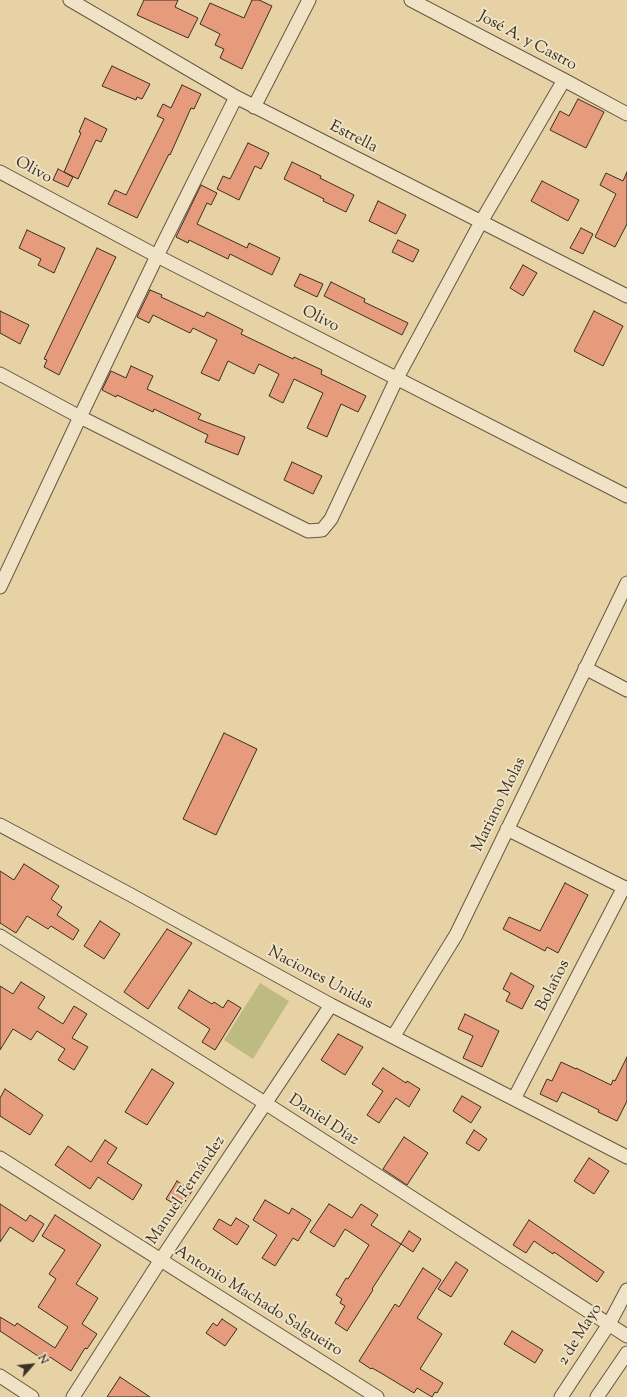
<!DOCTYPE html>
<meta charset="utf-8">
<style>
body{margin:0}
#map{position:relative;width:627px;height:1397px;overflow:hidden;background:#e7d2a6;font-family:"Sorts Mill Goudy",serif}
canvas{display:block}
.north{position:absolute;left:12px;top:1345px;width:40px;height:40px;-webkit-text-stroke:3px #efe2c5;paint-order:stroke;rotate:63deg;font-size:11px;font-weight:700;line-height:16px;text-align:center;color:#3a2f23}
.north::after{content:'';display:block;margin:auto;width:14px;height:18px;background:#3a2f23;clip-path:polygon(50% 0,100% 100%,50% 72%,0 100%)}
</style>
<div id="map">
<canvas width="627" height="1397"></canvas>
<div class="north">N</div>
</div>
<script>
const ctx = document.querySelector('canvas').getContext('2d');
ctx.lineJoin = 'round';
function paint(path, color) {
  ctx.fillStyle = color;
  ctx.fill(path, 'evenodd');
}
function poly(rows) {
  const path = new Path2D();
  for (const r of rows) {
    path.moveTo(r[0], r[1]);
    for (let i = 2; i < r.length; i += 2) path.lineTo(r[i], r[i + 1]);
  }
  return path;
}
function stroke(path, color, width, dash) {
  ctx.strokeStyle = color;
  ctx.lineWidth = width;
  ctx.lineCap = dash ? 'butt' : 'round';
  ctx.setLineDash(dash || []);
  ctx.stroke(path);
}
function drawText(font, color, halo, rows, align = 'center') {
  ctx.font = font + ' "Sorts Mill Goudy",serif';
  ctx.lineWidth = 4;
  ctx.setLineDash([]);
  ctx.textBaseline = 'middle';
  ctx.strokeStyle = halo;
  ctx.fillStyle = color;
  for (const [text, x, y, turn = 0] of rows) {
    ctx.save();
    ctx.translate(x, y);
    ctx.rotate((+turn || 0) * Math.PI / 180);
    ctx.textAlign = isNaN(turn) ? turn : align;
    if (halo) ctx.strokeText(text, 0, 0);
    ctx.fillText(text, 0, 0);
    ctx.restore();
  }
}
const green = poly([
 [260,983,289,1001,253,1059,224,1040]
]);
const building = poly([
 [144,0,178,0,175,7,198,18,188,38,137,15,144,0],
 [252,0,259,0,272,6,242,69,220,58,224,49,215,45,220,34,200,24,210,3,244,18,252,0],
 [112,66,150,84,142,99,137,97,136,100,102,86,112,66],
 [182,85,201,94,194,109,191,108,170,155,169,154,137,218,108,204,115,190,126,195,164,119,157,116,163,104,171,108,182,85],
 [578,99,604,112,586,148,550,130,560,111,569,116,578,99],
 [85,118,107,129,101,142,96,140,78,179,64,172,81,133,79,132,85,118],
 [248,143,269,153,261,169,255,166,239,200,217,189,223,176,230,179,248,143],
 [292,162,321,176,320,178,354,195,346,212,323,201,324,199,284,179,292,162],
 [58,169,73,177,68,187,53,180,58,169],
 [627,172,627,224,615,247,595,237,616,194,600,185,606,173,623,181,627,172],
 [542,181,579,200,568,221,531,201,542,181],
 [201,185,217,193,211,205,207,203,197,224,247,248,249,243,280,258,272,275,230,254,228,259,189,240,188,243,176,237,201,185],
 [378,201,406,215,396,234,369,221,378,201],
 [581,228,593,234,583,254,570,248,581,228],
 [27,230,65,248,54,273,38,265,41,259,19,248,27,230],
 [398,240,419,250,413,262,392,252,398,240],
 [97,248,116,257,59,375,44,367,47,360,44,359,97,248],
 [523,265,537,273,523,296,510,288,523,265],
 [300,274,323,284,317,297,294,286,300,274],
 [331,282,365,299,364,302,408,323,402,335,324,296,331,282],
 [150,290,162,295,161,297,204,317,207,312,243,330,241,334,293,359,294,357,322,370,321,374,366,396,358,412,341,404,327,437,307,428,323,393,294,379,283,403,269,396,279,374,259,364,254,374,228,361,219,381,201,373,217,340,193,328,190,333,153,315,149,323,137,317,150,290],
 [0,311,29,325,20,344,0,333,0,311],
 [594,311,623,326,603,366,574,351,594,311],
 [131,366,153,376,147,389,201,414,198,419,245,437,238,455,205,442,208,435,154,409,153,412,117,395,116,397,102,390,111,371,126,378,131,366],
 [292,462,322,476,313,494,284,480,292,462],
 [224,733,257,749,216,835,183,819,224,733],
 [24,864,59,886,51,899,62,907,57,915,79,930,73,940,51,926,48,929,27,916,16,933,0,923,0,871,14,880,24,864],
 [565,883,588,895,558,953,547,947,545,951,503,929,509,917,540,931,565,883],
 [100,921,120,934,104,959,84,946,100,921],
 [167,929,192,943,148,1009,124,992,167,929],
 [511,973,534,986,522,1009,506,1001,510,993,503,989,511,973],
 [21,982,45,997,38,1008,63,1024,74,1006,87,1014,72,1038,88,1047,74,1070,58,1060,65,1049,37,1031,31,1040,13,1029,0,1050,0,986,13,994,21,982],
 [189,990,212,1004,214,1002,223,1008,228,1000,241,1008,215,1050,202,1042,210,1029,178,1008,189,990],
 [465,1014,499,1031,482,1067,463,1058,473,1036,458,1029,465,1014],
 [338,1034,363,1047,345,1075,321,1060,338,1034],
 [627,1057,627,1101,617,1121,598,1112,599,1110,562,1092,557,1102,540,1094,547,1079,552,1081,561,1062,576,1069,576,1068,611,1085,613,1080,615,1081,627,1057],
 [383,1068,406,1083,407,1081,420,1089,409,1107,396,1098,379,1123,367,1115,383,1091,372,1084,383,1068],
 [152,1069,174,1083,147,1125,125,1112,152,1069],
 [5,1089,43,1115,30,1135,0,1116,0,1098,5,1089],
 [462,1096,481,1107,471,1123,453,1111,462,1096],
 [474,1130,487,1139,479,1151,466,1143,474,1130],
 [404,1137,428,1153,407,1185,383,1169,404,1137],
 [105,1140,117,1148,107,1163,142,1185,133,1200,98,1177,90,1189,55,1165,68,1146,91,1162,105,1140],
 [589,1158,609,1171,594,1194,574,1181,589,1158],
 [177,1181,192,1191,181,1208,166,1199,177,1181],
 [265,1200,289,1214,292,1208,311,1220,298,1241,293,1238,275,1266,262,1258,277,1235,253,1220,265,1200],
 [0,1204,26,1221,30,1215,44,1224,33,1242,10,1227,0,1242,0,1204],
 [329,1204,352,1218,361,1204,378,1215,371,1225,401,1244,372,1289,373,1290,347,1331,335,1323,345,1306,340,1303,342,1299,336,1295,346,1278,348,1279,369,1245,345,1229,334,1247,310,1232,329,1204],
 [55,1215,101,1245,76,1284,98,1298,82,1324,97,1334,87,1349,85,1348,71,1371,50,1357,47,1362,0,1331,0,1317,15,1326,17,1323,55,1348,68,1327,38,1307,56,1279,49,1274,65,1250,42,1236,55,1215],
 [236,1218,249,1226,237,1245,213,1229,219,1219,231,1226,236,1218],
 [529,1220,604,1272,597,1282,554,1252,553,1254,534,1241,526,1253,513,1245,529,1220],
 [409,1231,421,1239,413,1252,401,1244,409,1231],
 [456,1262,468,1270,451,1297,438,1289,456,1262],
 [423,1268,441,1280,417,1318,442,1334,420,1369,443,1383,437,1393,435,1392,432,1397,417,1388,414,1393,381,1373,372,1368,371,1369,359,1361,395,1304,399,1307,423,1268],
 [222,1319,237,1329,225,1346,206,1333,213,1323,217,1326,222,1319],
 [512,1331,543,1350,535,1363,504,1344,512,1331],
 [120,1377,150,1397,107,1397,120,1377]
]);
const minor = poly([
 [70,0,236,97,627,296],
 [411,0,564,80,627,114],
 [254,107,309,0],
 [0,172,157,256,627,496],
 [0,374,80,417,308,531,322,530,331,519,397,378,481,222,564,80],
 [0,587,80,417,157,256,236,97],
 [585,668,627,690],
 [0,825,131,895,331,1005,627,1157],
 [507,829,627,889],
 [0,936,265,1103,627,1336],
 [393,1037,456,935,627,583],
 [514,1099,624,887],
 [0,1158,377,1397],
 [0,1376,32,1397],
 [73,1397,160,1261,331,1005],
 [561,1397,609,1324,627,1290],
 [597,1397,627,1353]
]);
const streetNames = [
 ["José A. y Castro",527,42,28],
 ["Estrella",353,138,27],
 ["Olivo",33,171,28],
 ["Olivo",320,320,27],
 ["Mariano Molas",500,805,-64],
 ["Naciones Unidas",320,979,28],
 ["Bolaños",554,986,-63],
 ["Daniel Díaz",323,1121,33],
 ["Manuel Fernández",187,1191,-56],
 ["Antonio Machado Salgueiro",258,1302,32],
 ["2 de Mayo",581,1335,-58]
];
paint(green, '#bdba82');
paint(building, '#e69b7d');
stroke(building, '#3a2f23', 1);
stroke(minor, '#655844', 15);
stroke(minor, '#efe2c5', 13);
drawText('16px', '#3a2f23', '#efe2c5', streetNames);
</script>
